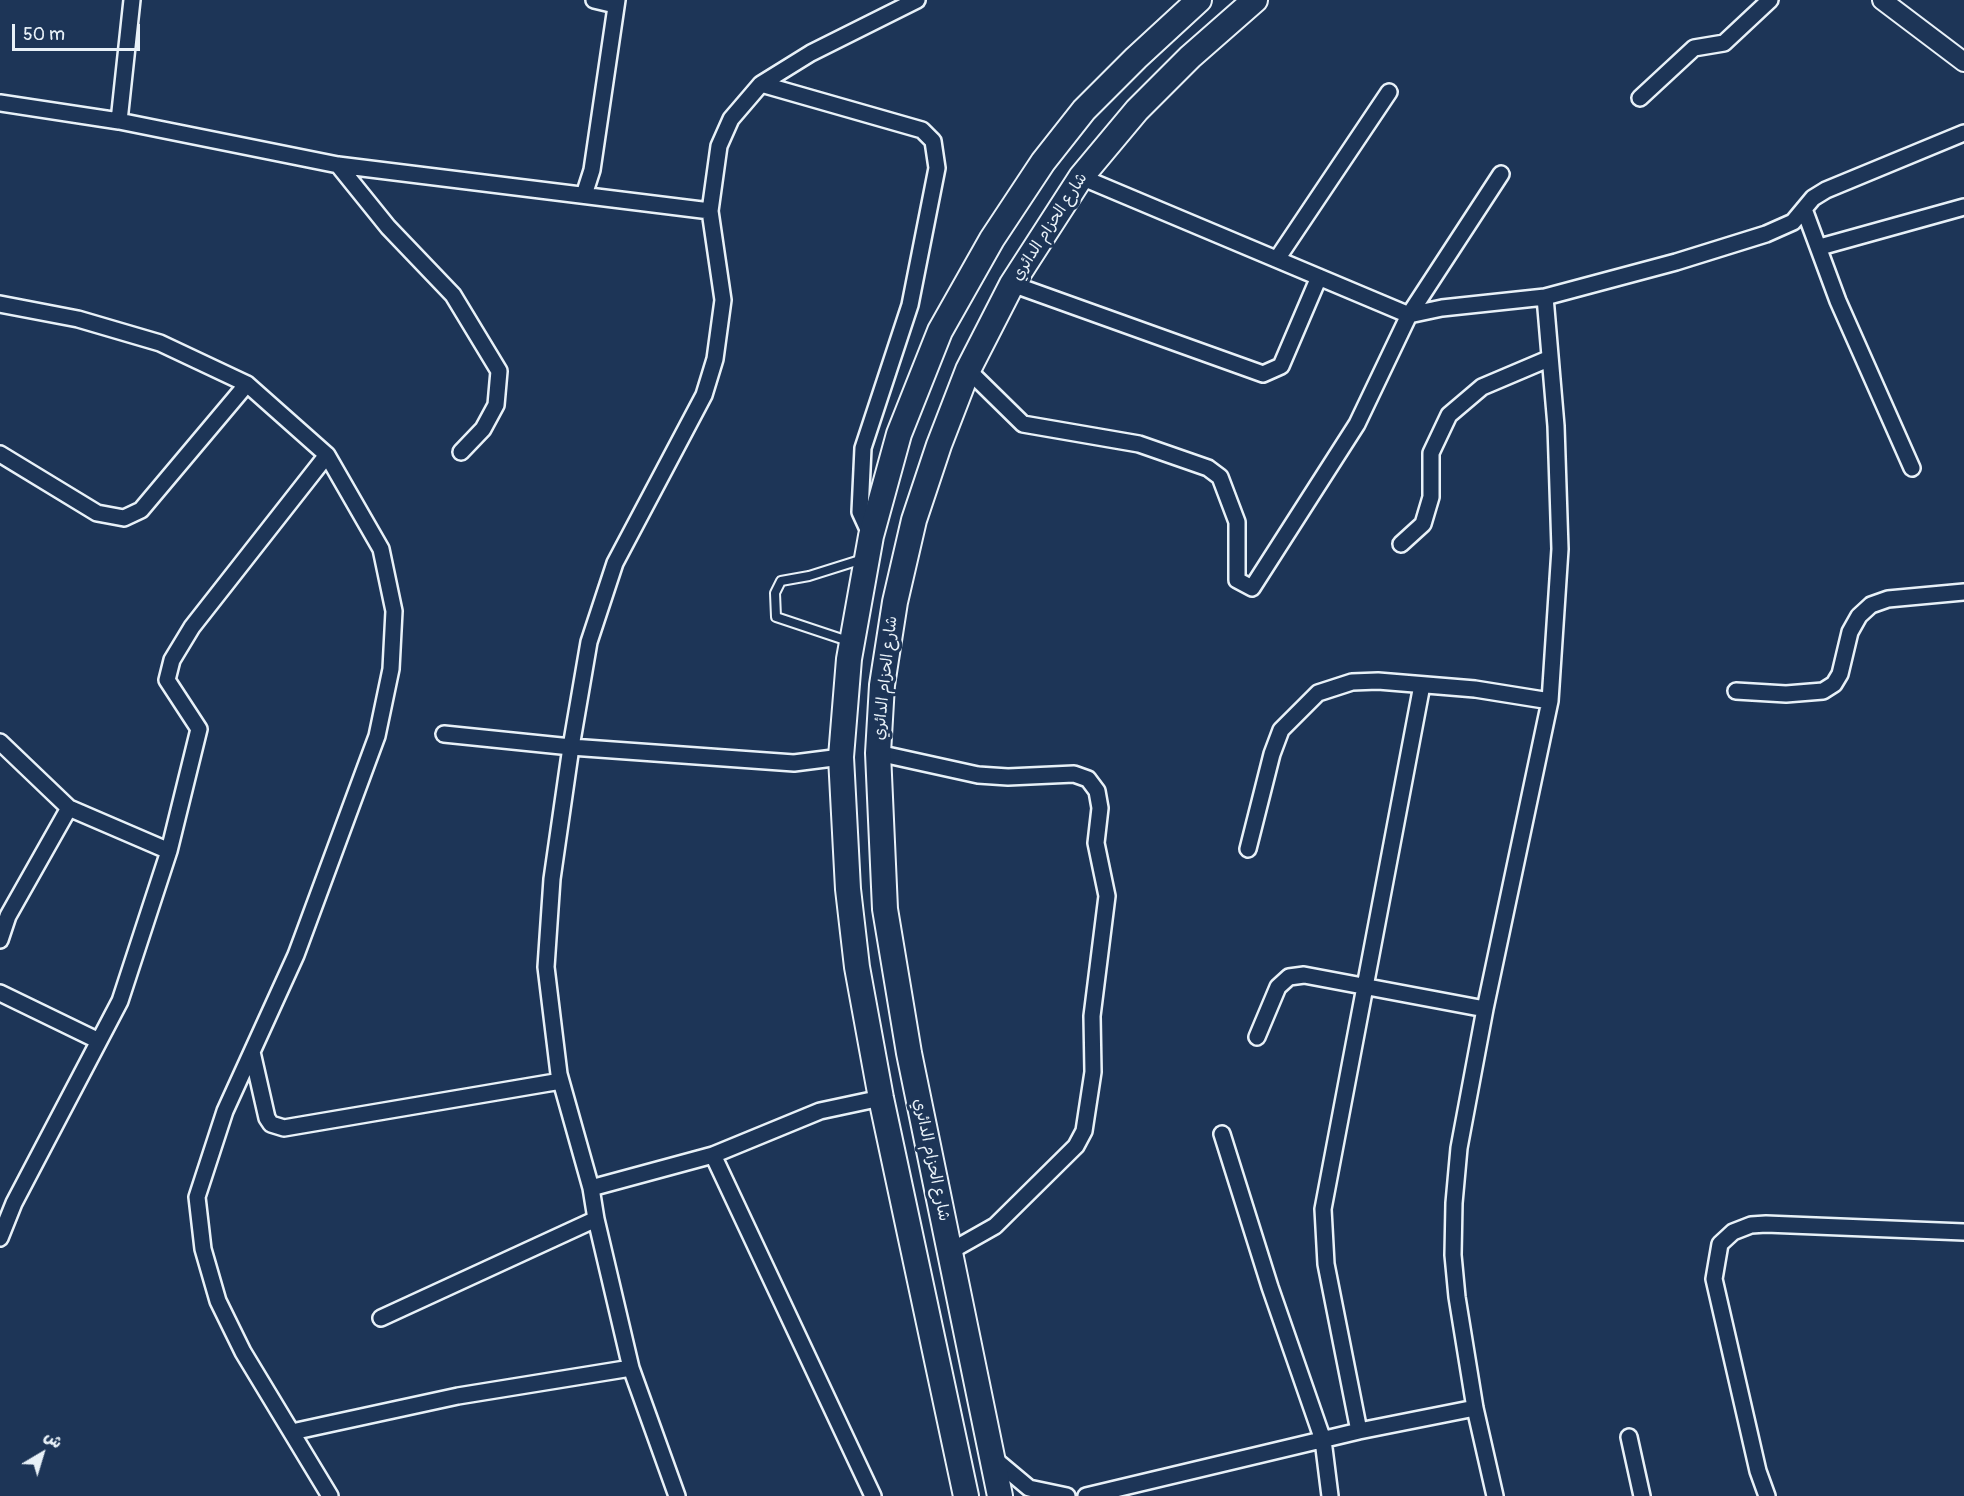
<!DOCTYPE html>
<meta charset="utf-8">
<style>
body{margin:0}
#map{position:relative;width:1964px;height:1496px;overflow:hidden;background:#1d3557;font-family:Pangolin,"Playpen Sans Arabic",sans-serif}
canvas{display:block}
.north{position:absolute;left:12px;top:1424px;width:60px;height:60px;-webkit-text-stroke:4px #1d3557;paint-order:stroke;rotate:38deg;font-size:16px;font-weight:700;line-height:24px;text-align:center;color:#e8f1f8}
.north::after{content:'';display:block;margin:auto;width:21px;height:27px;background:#e8f1f8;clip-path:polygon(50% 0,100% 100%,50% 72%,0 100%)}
.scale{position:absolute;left:12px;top:24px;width:128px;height:27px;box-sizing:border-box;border:3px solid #e8f1f8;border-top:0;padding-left:8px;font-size:18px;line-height:21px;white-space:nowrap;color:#e8f1f8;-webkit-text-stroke:4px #1d3557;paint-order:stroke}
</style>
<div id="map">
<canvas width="1964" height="1496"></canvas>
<div class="north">ش</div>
<div class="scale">50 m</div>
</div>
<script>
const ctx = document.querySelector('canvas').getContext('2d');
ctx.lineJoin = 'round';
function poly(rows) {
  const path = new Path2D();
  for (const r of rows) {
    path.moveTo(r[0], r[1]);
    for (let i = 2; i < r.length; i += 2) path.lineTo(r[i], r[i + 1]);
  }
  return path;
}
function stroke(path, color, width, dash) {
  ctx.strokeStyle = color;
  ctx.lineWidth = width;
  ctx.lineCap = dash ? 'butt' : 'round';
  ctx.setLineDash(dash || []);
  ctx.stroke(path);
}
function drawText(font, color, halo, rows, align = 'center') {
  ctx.font = font + ' Pangolin,"Playpen Sans Arabic",sans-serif';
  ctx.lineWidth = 6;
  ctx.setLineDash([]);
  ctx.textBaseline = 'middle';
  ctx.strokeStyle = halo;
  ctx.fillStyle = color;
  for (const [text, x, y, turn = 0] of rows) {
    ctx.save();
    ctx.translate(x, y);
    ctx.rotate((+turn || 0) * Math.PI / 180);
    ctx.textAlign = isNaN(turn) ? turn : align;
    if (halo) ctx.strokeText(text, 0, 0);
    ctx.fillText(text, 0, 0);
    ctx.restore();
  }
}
const service = poly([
 [848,641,776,617,775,593,781,581,809,576,863,559]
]);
const minor = poly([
 [594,0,615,5],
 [761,84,922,130,933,141,937,168,910,305,863,448,860,512,871,536],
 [1640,98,1694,48,1724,43,1770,0],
 [0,103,119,121,338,165,710,211],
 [119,121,132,0],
 [338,165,388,227,453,295,499,371,496,405,483,429,461,452],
 [1081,177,1409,315,1442,308,1545,297,1676,262,1766,234,1793,222,1813,198,1826,190,1964,133],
 [584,195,592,170,617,0],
 [1804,209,1838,301,1912,468],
 [1820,247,1964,207],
 [1277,259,1389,92],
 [1012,284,1263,374,1281,366,1319,277],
 [0,304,78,319,160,343,247,384,327,455,381,549,394,611,391,669,377,736,296,955,225,1111,197,1197,203,1249,218,1301,243,1352,330,1496],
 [968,370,1023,424,1139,444,1208,468,1220,477,1237,522,1237,580,1252,588,1357,424,1409,315,1501,174],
 [0,454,97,513,124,518,141,510,247,384],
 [1401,544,1423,524,1431,497,1431,453,1449,415,1482,387,1548,359],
 [1736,691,1786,694,1823,691,1834,684,1840,674,1850,632,1859,616,1871,605,1888,599,1964,592],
 [444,734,571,747,794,763,841,757],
 [0,742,69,808,169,851],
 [878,753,978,775,1008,777,1074,774,1088,779,1097,791,1100,808,1096,843,1107,896,1092,1016,1093,1072,1084,1131,1076,1146,995,1226,949,1252],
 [1248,849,1272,754,1281,730,1318,693,1352,682,1378,681,1475,689,1550,701],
 [0,940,8,916,69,808],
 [0,993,99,1041],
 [1257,1037,1278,987,1289,977,1304,975,1485,1009],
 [252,1052,267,1118,271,1124,284,1128,561,1081],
 [1222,1134,1270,1287,1323,1440,1330,1496],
 [713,1155,873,1496],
 [591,1188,713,1155,820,1111,881,1098],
 [0,1238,14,1203,120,1001,169,851,199,729,167,680,172,660,192,627,327,455],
 [381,1318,596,1219],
 [1359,1431,1326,1264,1323,1209,1422,685],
 [292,1432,458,1396,631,1368],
 [1629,1437,1642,1496],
 [992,1457,1029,1488,1067,1496],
 [677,1496,631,1368,596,1219,591,1188,559,1074,546,967,552,879,571,747,589,642,615,563,704,395,715,359,723,300,710,211,719,146,731,119,761,84,811,53,917,0],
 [1086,1496,1359,1431,1475,1408],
 [1495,1496,1475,1408,1457,1297,1453,1255,1454,1203,1459,1148,1485,1009,1550,701,1560,549,1556,426,1545,297],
 [1767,1496,1758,1471,1714,1279,1720,1244,1733,1232,1751,1225,1766,1224,1964,1232]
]);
const tertiary = poly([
 [1882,0,1964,62]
]);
const primary = poly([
 [966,1496,881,1098,857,967,848,889,841,757,849,659,871,536,899,434,940,331,992,239,1043,162,1084,110,1136,58,1199,0],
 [1000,1496,909,1053,885,909,878,753,882,685,895,602,914,520,939,445,968,370,1012,284,1081,177,1137,110,1190,57,1255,0]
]);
const streetNames = [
 ["شارع الحزام الدائري",1050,227,-57],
 ["شارع الحزام الدائري",886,678,-84],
 ["شارع الحزام الدائري",931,1160,78]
];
stroke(service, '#e8f1f8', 12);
stroke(minor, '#e8f1f8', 20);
stroke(tertiary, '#e8f1f8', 22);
stroke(primary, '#e8f1f8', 28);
stroke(service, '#1d3557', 8);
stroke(minor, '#1d3557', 15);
stroke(tertiary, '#1d3557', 18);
stroke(primary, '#1d3557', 24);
drawText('16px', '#e8f1f8', '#1d3557', streetNames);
</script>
